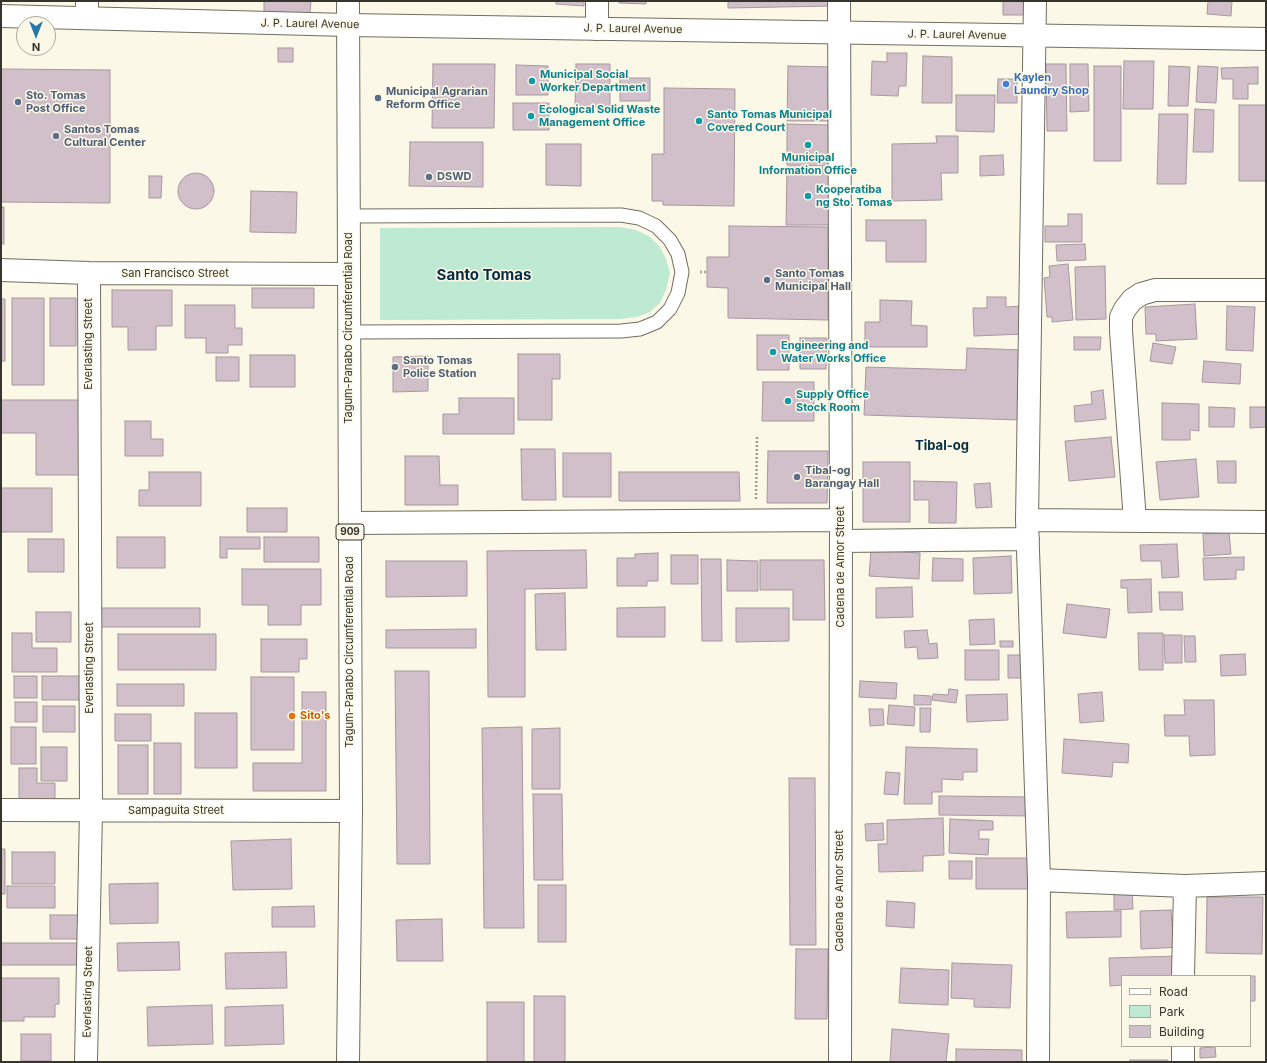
<!DOCTYPE html>
<style>
body{margin:0}
#map{position:relative;width:1267px;height:1063px;overflow:hidden;background:#fbf8e7;font-family:Inter,sans-serif}
canvas{display:block}
.frame{position:absolute;inset:0;border:2px solid #35342d;pointer-events:none}
.legend{position:absolute;left:1121px;top:975px;width:130px;height:72px;box-sizing:border-box;background:#fbf8e7;border:1px solid #acaa9d;margin:0;padding:5px 7px;list-style:none;font-size:12px;color:#35342d}
.legend li{display:flex;align-items:center;gap:8px;height:20px}
.legend b{width:20px;border:1px solid #acaa9d}
.north{position:absolute;left:16px;top:16px;width:40px;height:40px;box-sizing:border-box;background:#fbf8e7;border:1px solid #acaa9d;border-radius:50%;rotate:180deg;font-size:11px;font-weight:700;line-height:16px;text-align:center;color:#35342d}
.north::after{content:'';display:block;margin:auto;width:14px;height:18px;background:#2779aa;clip-path:polygon(50% 0,100% 100%,50% 72%,0 100%)}
</style>
<div id="map">
<canvas width="1267" height="1063"></canvas>
<div class="frame"></div>
<ul class="legend">
<li><b style="height:5px;background:#fff"></b>Road</li>
<li><b style="height:11px;background:#beead4"></b>Park</li>
<li><b style="height:11px;background:#d1c0c9"></b>Building</li>
</ul>
<div class="north">N</div>
</div>
<script>
const ctx = document.querySelector('canvas').getContext('2d');
ctx.lineJoin = 'round';
function paint(path, color) {
  ctx.fillStyle = color;
  ctx.fill(path, 'evenodd');
}
function poly(rows) {
  const path = new Path2D();
  for (const r of rows) {
    if (r.length === 3) {
      path.moveTo(r[0] + r[2], r[1]);
      path.arc(r[0], r[1], r[2], 0, 2 * Math.PI);
      continue;
    }
    path.moveTo(r[0], r[1]);
    for (let i = 2; i < r.length; i += 2) path.lineTo(r[i], r[i + 1]);
  }
  return path;
}
function stroke(path, color, width, dash) {
  ctx.strokeStyle = color;
  ctx.lineWidth = width;
  ctx.lineCap = dash ? 'butt' : 'round';
  ctx.setLineDash(dash || []);
  ctx.stroke(path);
}
function drawText(font, color, halo, rows, align = 'center') {
  ctx.font = font + ' Inter,sans-serif';
  ctx.lineWidth = 3;
  ctx.setLineDash([]);
  ctx.textBaseline = 'middle';
  ctx.strokeStyle = halo;
  ctx.fillStyle = color;
  for (const [text, x, y, turn = 0] of rows) {
    ctx.save();
    ctx.translate(x, y);
    ctx.rotate((+turn || 0) * Math.PI / 180);
    ctx.textAlign = isNaN(turn) ? turn : align;
    if (halo) ctx.strokeText(text, 0, 0);
    ctx.fillText(text, 0, 0);
    ctx.restore();
  }
}
const green = poly([
 [620,227,636,230,649,236,660,247,666,259,670,273,666,290,660,303,650,312,637,317,620,319,380,320,380,228]
]);
const building = poly([
 [264,1,311,1,310,13,264,12,264,1],
 [556,1,584,1,584,6,556,4,556,1],
 [619,1,646,1,646,4,619,3,619,1],
 [728,1,832,1,833,6,728,8,728,1],
 [1003,1,1028,1,1028,15,1003,15,1003,1],
 [1208,1,1232,1,1231,16,1207,14,1208,1],
 [278,48,293,48,293,62,278,62,278,48],
 [887,53,907,53,906,86,899,86,898,96,871,95,872,61,887,62,887,53],
 [923,56,952,57,952,103,922,103,923,56],
 [1124,61,1154,61,1153,109,1123,109,1124,61],
 [433,64,495,64,494,128,432,128,433,64],
 [576,64,610,64,610,107,575,107,576,64],
 [1046,64,1066,64,1067,131,1047,131,1046,64],
 [1070,64,1088,64,1089,111,1070,112,1070,64],
 [516,65,548,66,548,95,516,95,516,65],
 [788,66,831,67,830,121,787,121,788,66],
 [1094,66,1121,66,1121,161,1094,161,1094,66],
 [1169,66,1190,67,1188,106,1168,106,1169,66],
 [1198,66,1218,67,1216,103,1196,102,1198,66],
 [1258,67,1258,84,1248,84,1248,99,1233,99,1233,79,1222,79,1221,68,1258,67],
 [1,69,110,70,110,203,1,202,1,69],
 [620,78,650,78,650,101,620,101,620,78],
 [998,79,1017,79,1017,103,997,103,998,79],
 [664,88,735,89,734,206,663,205,663,201,652,201,652,154,664,154,664,88],
 [956,95,995,95,994,132,956,131,956,95],
 [513,103,549,103,549,130,513,130,513,103],
 [1239,105,1266,105,1266,181,1239,181,1239,105],
 [1195,109,1214,110,1213,152,1193,152,1195,109],
 [1159,114,1188,114,1186,184,1157,184,1159,114],
 [787,124,830,125,829,166,787,165,787,124],
 [936,136,958,136,958,173,941,173,942,200,892,201,892,144,937,143,936,136],
 [410,142,483,142,483,187,409,186,410,142],
 [546,144,581,144,581,186,546,185,546,144],
 [1003,155,1004,175,980,176,980,156,1003,155],
 [787,167,829,168,829,225,786,225,787,167],
 [196,191,18],
 [149,176,162,176,161,198,149,198,149,176],
 [251,191,297,192,296,233,250,232,251,191],
 [1,207,4,207,4,244,1,244,1,207],
 [1068,214,1082,214,1082,242,1045,242,1045,226,1068,226,1068,214],
 [866,220,926,220,926,262,886,262,886,241,866,241,866,220],
 [729,226,828,227,828,320,728,318,728,288,707,287,707,257,729,257,729,226],
 [1085,244,1086,260,1057,261,1056,245,1085,244],
 [1068,264,1073,320,1052,322,1052,317,1047,317,1044,278,1050,277,1049,266,1068,264],
 [1105,266,1106,319,1076,320,1075,267,1105,266],
 [252,288,314,288,314,308,252,308,252,288],
 [112,290,172,290,172,326,156,326,156,350,128,350,128,327,112,327,112,290],
 [987,297,1006,297,1006,307,1022,306,1024,334,974,336,973,308,987,308,987,297],
 [12,298,44,298,44,385,12,385,12,298],
 [50,298,76,298,76,346,50,346,50,298],
 [1,299,5,299,5,361,1,361,1,299],
 [880,300,912,301,911,325,927,326,927,347,865,347,865,322,880,322,880,300],
 [1195,304,1197,339,1156,341,1156,334,1146,334,1145,307,1195,304],
 [185,305,235,305,235,328,242,328,242,345,228,345,228,353,206,353,206,338,185,338,185,305],
 [1227,306,1255,307,1253,351,1226,350,1227,306],
 [757,335,789,335,789,370,757,370,757,335],
 [1074,337,1101,337,1100,350,1074,350,1074,337],
 [800,338,827,338,826,369,800,369,800,338],
 [1153,343,1176,347,1172,364,1150,361,1153,343],
 [967,348,1023,350,1021,420,864,415,866,367,966,370,967,348],
 [518,354,560,354,560,379,552,379,552,420,518,420,518,354],
 [250,355,295,355,295,387,250,387,250,355],
 [428,356,428,391,393,392,393,357,428,356],
 [216,357,239,357,239,381,216,381,216,357],
 [1204,361,1241,364,1240,384,1202,382,1204,361],
 [763,382,814,382,814,421,762,421,763,382],
 [1103,390,1106,419,1075,422,1074,406,1092,404,1091,392,1103,390],
 [459,398,514,398,514,434,443,434,443,414,459,414,459,398],
 [1,400,81,400,81,475,36,475,36,433,1,433,1,400],
 [1162,403,1199,404,1199,431,1190,430,1190,440,1162,440,1162,403],
 [1209,407,1235,408,1234,427,1209,427,1209,407],
 [1250,407,1266,407,1266,427,1250,428,1250,407],
 [125,421,151,421,151,439,163,439,163,456,125,456,125,421],
 [1111,437,1115,477,1069,481,1065,441,1111,437],
 [521,449,555,449,556,500,522,500,521,449],
 [768,451,828,451,827,503,767,503,768,451],
 [563,453,611,453,611,497,563,497,563,453],
 [405,456,439,456,440,485,458,485,458,505,405,505,405,456],
 [1196,459,1199,497,1160,500,1156,462,1196,459],
 [1217,461,1236,461,1236,483,1218,483,1217,461],
 [863,462,910,462,910,522,863,522,863,462],
 [149,472,201,472,201,506,139,506,139,490,149,490,149,472],
 [619,472,739,472,740,501,619,501,619,472],
 [914,481,957,482,956,523,929,523,929,500,914,500,914,481],
 [990,483,992,507,976,508,974,484,990,483],
 [1,488,52,488,52,532,1,532,1,488],
 [247,508,287,508,287,532,247,532,247,508],
 [1229,532,1231,554,1204,556,1203,534,1229,532],
 [117,537,165,537,165,568,117,568,117,537],
 [220,537,260,537,260,549,227,549,227,558,220,558,220,537],
 [264,537,319,537,319,562,264,562,264,537],
 [28,539,64,539,64,572,28,572,28,539],
 [1177,544,1179,577,1162,578,1161,561,1141,561,1140,545,1177,544],
 [586,550,587,588,525,589,525,697,488,697,487,551,586,550],
 [871,550,920,553,919,579,869,576,871,550],
 [658,553,658,581,647,581,647,586,617,586,617,558,635,558,635,554,658,553],
 [671,555,698,555,698,584,671,584,671,555],
 [1011,556,1012,593,974,594,973,558,1011,556],
 [1244,557,1244,570,1236,570,1236,579,1204,580,1203,558,1244,557],
 [933,558,963,559,963,581,932,581,933,558],
 [701,559,721,559,722,641,702,641,701,559],
 [727,560,758,561,758,591,727,591,727,560],
 [760,560,824,560,825,620,793,620,793,590,760,590,760,560],
 [386,561,467,561,467,596,386,597,386,561],
 [242,569,321,569,321,605,301,605,301,625,268,625,268,605,242,605,242,569],
 [1151,579,1152,612,1128,613,1127,588,1121,588,1121,580,1151,579],
 [912,587,913,617,876,618,876,588,912,587],
 [1159,592,1182,592,1183,610,1160,610,1159,592],
 [565,593,566,650,536,650,535,594,565,593],
 [1067,604,1110,609,1106,638,1063,633,1067,604],
 [665,607,665,637,617,637,617,608,665,607],
 [99,608,200,608,200,627,99,627,99,608],
 [736,608,789,608,789,641,736,642,736,608],
 [36,612,71,612,71,642,36,642,36,612],
 [994,619,995,644,970,645,969,620,994,619],
 [476,629,476,648,386,648,386,630,476,629],
 [927,630,929,644,937,643,938,658,918,659,917,647,905,648,904,631,927,630],
 [12,633,32,633,32,648,57,648,57,672,12,672,12,633],
 [1138,633,1163,633,1163,670,1139,670,1138,633],
 [118,634,216,634,216,670,118,670,118,634],
 [1164,635,1182,635,1182,663,1165,663,1164,635],
 [1184,636,1195,636,1196,662,1185,662,1184,636],
 [261,639,307,639,307,659,299,659,299,672,261,672,261,639],
 [1000,641,1013,641,1013,647,1000,647,1000,641],
 [965,650,999,650,999,680,965,680,965,650],
 [1245,654,1246,675,1221,676,1220,655,1245,654],
 [1008,655,1027,655,1027,678,1008,678,1008,655],
 [395,671,429,671,430,864,397,864,395,671],
 [14,676,37,676,37,698,14,698,14,676],
 [42,676,80,676,80,700,42,700,42,676],
 [251,677,294,677,294,750,251,750,251,677],
 [860,681,897,683,896,699,859,697,860,681],
 [117,684,184,684,184,706,117,706,117,684],
 [949,689,958,690,956,703,932,700,933,694,948,695,949,689],
 [302,692,326,692,326,791,253,791,253,763,302,763,302,692],
 [1102,692,1104,721,1080,723,1078,694,1102,692],
 [1007,694,1008,720,967,722,966,695,1007,694],
 [914,695,931,696,931,705,914,705,914,695],
 [1184,700,1214,700,1215,755,1190,756,1189,736,1165,736,1164,715,1185,715,1184,700],
 [15,702,37,702,37,722,15,722,15,702],
 [889,705,915,707,914,726,887,724,889,705],
 [43,706,75,706,75,732,43,732,43,706],
 [920,708,931,708,930,732,920,732,920,708],
 [869,709,883,709,884,725,870,726,869,709],
 [195,713,237,713,237,768,195,768,195,713],
 [115,714,151,714,151,741,115,741,115,714],
 [11,727,36,727,36,764,11,764,11,727],
 [522,727,524,928,484,928,482,728,522,727],
 [560,728,560,789,532,789,532,729,560,728],
 [1064,739,1129,744,1128,763,1113,762,1112,777,1062,773,1064,739],
 [154,743,181,743,181,794,154,794,154,743],
 [118,745,148,745,148,794,118,794,118,745],
 [41,747,67,747,67,781,41,781,41,747],
 [906,747,977,749,977,772,963,772,963,780,942,779,942,792,932,792,932,804,904,804,906,747],
 [19,768,37,768,37,783,55,783,55,799,19,799,19,768],
 [886,772,900,773,898,795,884,794,886,772],
 [789,778,815,778,816,945,790,945,789,778],
 [533,794,562,794,563,880,534,880,533,794],
 [939,796,1031,797,1031,816,939,815,939,796],
 [943,818,944,855,923,856,923,871,879,872,878,844,887,844,887,820,943,818],
 [950,819,993,821,993,830,979,830,979,839,989,839,988,855,949,853,950,819],
 [883,823,884,840,866,841,865,824,883,823],
 [291,839,292,889,233,890,231,841,291,839],
 [1,849,5,849,5,894,1,894,1,849],
 [12,852,55,852,55,884,12,884,12,852],
 [976,858,1032,858,1032,889,976,889,976,858],
 [949,861,972,861,972,879,949,879,949,861],
 [158,883,158,923,110,924,109,884,158,883],
 [538,885,566,885,566,942,538,942,538,885],
 [7,886,55,886,55,908,7,908,7,886],
 [1114,887,1132,887,1133,909,1114,910,1114,887],
 [1207,897,1263,897,1262,954,1206,953,1207,897],
 [887,901,915,903,914,928,886,926,887,901],
 [314,906,315,927,272,927,272,907,314,906],
 [1171,910,1172,926,1180,925,1182,947,1141,949,1140,911,1171,910],
 [1121,911,1121,937,1067,938,1066,912,1121,911],
 [50,915,81,915,81,939,50,939,50,915],
 [442,919,443,961,397,961,396,920,442,919],
 [179,942,180,970,118,971,117,943,179,942],
 [1,943,80,943,80,965,1,965,1,943],
 [796,949,828,949,827,1019,795,1019,796,949],
 [286,952,287,988,226,989,225,953,286,952],
 [1179,956,1179,976,1122,976,1122,985,1110,986,1109,958,1179,956],
 [952,963,1012,965,1010,1008,974,1007,974,999,951,998,952,963],
 [901,968,949,970,948,1005,899,1003,901,968],
 [1250,976,1255,976,1255,1001,1250,1001,1250,976],
 [1,978,59,978,59,1004,55,1004,55,1017,24,1017,24,1021,1,1021,1,978],
 [534,996,565,996,565,1062,534,1062,534,996],
 [487,1002,524,1002,524,1062,487,1062,487,1002],
 [212,1005,213,1044,148,1046,147,1007,212,1005],
 [283,1005,284,1044,225,1046,225,1007,283,1005],
 [892,1029,949,1034,946,1062,890,1062,892,1029],
 [21,1034,51,1034,51,1061,21,1061,21,1034],
 [1215,1047,1216,1057,1200,1058,1200,1048,1215,1047],
 [956,1049,1022,1050,1022,1062,956,1062,956,1049],
 [1130,1060,1168,1060,1168,1062,1130,1062,1130,1060]
]);
const path = poly([
 [700,272,707,272],
 [756,499,757,437]
]);
const service = poly([
 [349,216,621,215,639,218,656,226,670,240,678,254,682,272,678,293,670,309,657,322,640,329,621,331,349,332]
]);
const minor = poly([
 [87,1,87,18],
 [597,1,597,29],
 [839,1,841,520,840,1062],
 [1035,1,1027,520,1039,880,1038,1062],
 [1,270,89,273,349,274],
 [1027,520,1266,522],
 [1135,521,1121,331,1121,317,1125,309,1132,300,1141,294,1155,290,1266,290],
 [350,523,841,520],
 [841,541,1028,539],
 [1,810,351,811],
 [1039,880,1185,886,1266,883],
 [1183,976,1185,886],
 [86,1062,91,810,89,273],
 [1183,1062,1183,1046]
]);
const tertiary = poly([
 [1,16,348,25,1266,39]
]);
const primary = poly([
 [348,1062,351,811,348,1]
]);
const markers = [
 [532,81,4,"#0f9aa8"],
 [1006,84,4,"#3f7fe0"],
 [378,98,4,"#5c6f8a"],
 [18,102,4,"#5c6f8a"],
 [531,116,4,"#0f9aa8"],
 [699,121,4,"#0f9aa8"],
 [56,136,4,"#5c6f8a"],
 [808,145,4,"#0f9aa8"],
 [429,177,4,"#5c6f8a"],
 [808,196,4,"#0f9aa8"],
 [767,280,4,"#5c6f8a"],
 [773,352,4,"#0f9aa8"],
 [395,367,4,"#5c6f8a"],
 [788,401,4,"#0f9aa8"],
 [797,477,4,"#5c6f8a"],
 [292,716,4,"#e8710a"]
];
const shields = [
 [350,532,28]
];
const shieldNames = [
 ["909",350,532]
];
const streetNames = [
 ["J. P. Laurel Avenue",310,24,1],
 ["J. P. Laurel Avenue",633,29,1],
 ["J. P. Laurel Avenue",957,35,1],
 ["San Francisco Street",175,274],
 ["Tagum-Panabo Circumferential Road",349,328,-90],
 ["Everlasting Street",89,344,-90],
 ["Cadena de Amor Street",841,567,-90],
 ["Tagum-Panabo Circumferential Road",350,652,-90],
 ["Everlasting Street",90,668,-90],
 ["Sampaguita Street",176,811],
 ["Cadena de Amor Street",840,891,-90],
 ["Everlasting Street",88,992,-89]
];
const cultureNames = [
 ["Municipal Social",540,75],
 ["Worker Department",540,88],
 ["Ecological Solid Waste",539,110],
 ["Management Office",539,123],
 ["Santo Tomas Municipal",707,115],
 ["Covered Court",707,128],
 ["Municipal",808,158,"center"],
 ["Information Office",808,171,"center"],
 ["Kooperatiba",816,190],
 ["ng Sto. Tomas",816,203],
 ["Engineering and",781,346],
 ["Water Works Office",781,359],
 ["Supply Office",796,395],
 ["Stock Room",796,408]
];
const shopNames = [
 ["Kaylen",1014,78],
 ["Laundry Shop",1014,91]
];
const serviceNames = [
 ["Municipal Agrarian",386,92],
 ["Reform Office",386,105],
 ["Sto. Tomas",26,96],
 ["Post Office",26,109],
 ["Santos Tomas",64,130],
 ["Cultural Center",64,143],
 ["DSWD",437,177],
 ["Santo Tomas",775,274],
 ["Municipal Hall",775,287],
 ["Santo Tomas",403,361],
 ["Police Station",403,374],
 ["Tibal-og",805,471],
 ["Barangay Hall",805,484]
];
const foodNames = [
 ["Sito's",300,716]
];
const quarterNames = [
 ["Tibal-og",942,446]
];
const districtNames = [
 ["Santo Tomas",484,275]
];
paint(green, '#beead4');
paint(building, '#d1c0c9');
stroke(building, '#a7979f', 1);
stroke(service, '#706e5f', 15);
stroke(minor, '#706e5f', 24);
stroke(tertiary, '#706e5f', 24);
stroke(primary, '#706e5f', 24);
stroke(path, '#a09e91', 2.5, [2, 2]);
stroke(service, '#fff', 13);
stroke(minor, '#fff', 22);
stroke(tertiary, '#fff', 22);
stroke(primary, '#fff', 22);
for (const [x, y, r, color] of markers) {
  const dot = new Path2D();
  dot.arc(x, y, r, 0, 2 * Math.PI);
  ctx.fillStyle = color;
  ctx.fill(dot);
  stroke(dot, '#fbf8e7', 1.5);
}
for (const [x, y, w] of shields) {
  const box = new Path2D();
  box.roundRect(x - w / 2, y - 8, w, 16, 3);
  ctx.fillStyle = '#fbf8e7';
  ctx.fill(box);
  stroke(box, '#35342d', 1);
}
drawText('bold 10px', '#35342d', null, shieldNames);
drawText('11px', '#35342d', '#fbf8e7', streetNames);
drawText('bold 11px', '#0d838f', '#fbf8e7', cultureNames, 'left');
drawText('bold 11px', '#366cbe', '#fbf8e7', shopNames, 'left');
drawText('bold 11px', '#4e5e75', '#fbf8e7', serviceNames, 'left');
drawText('bold 11px', '#c56008', '#fbf8e7', foodNames, 'left');
drawText('bold 13px', '#042c43', '#fbf8e7', quarterNames);
drawText('bold 15px', '#042c43', '#fbf8e7', districtNames);
</script>
